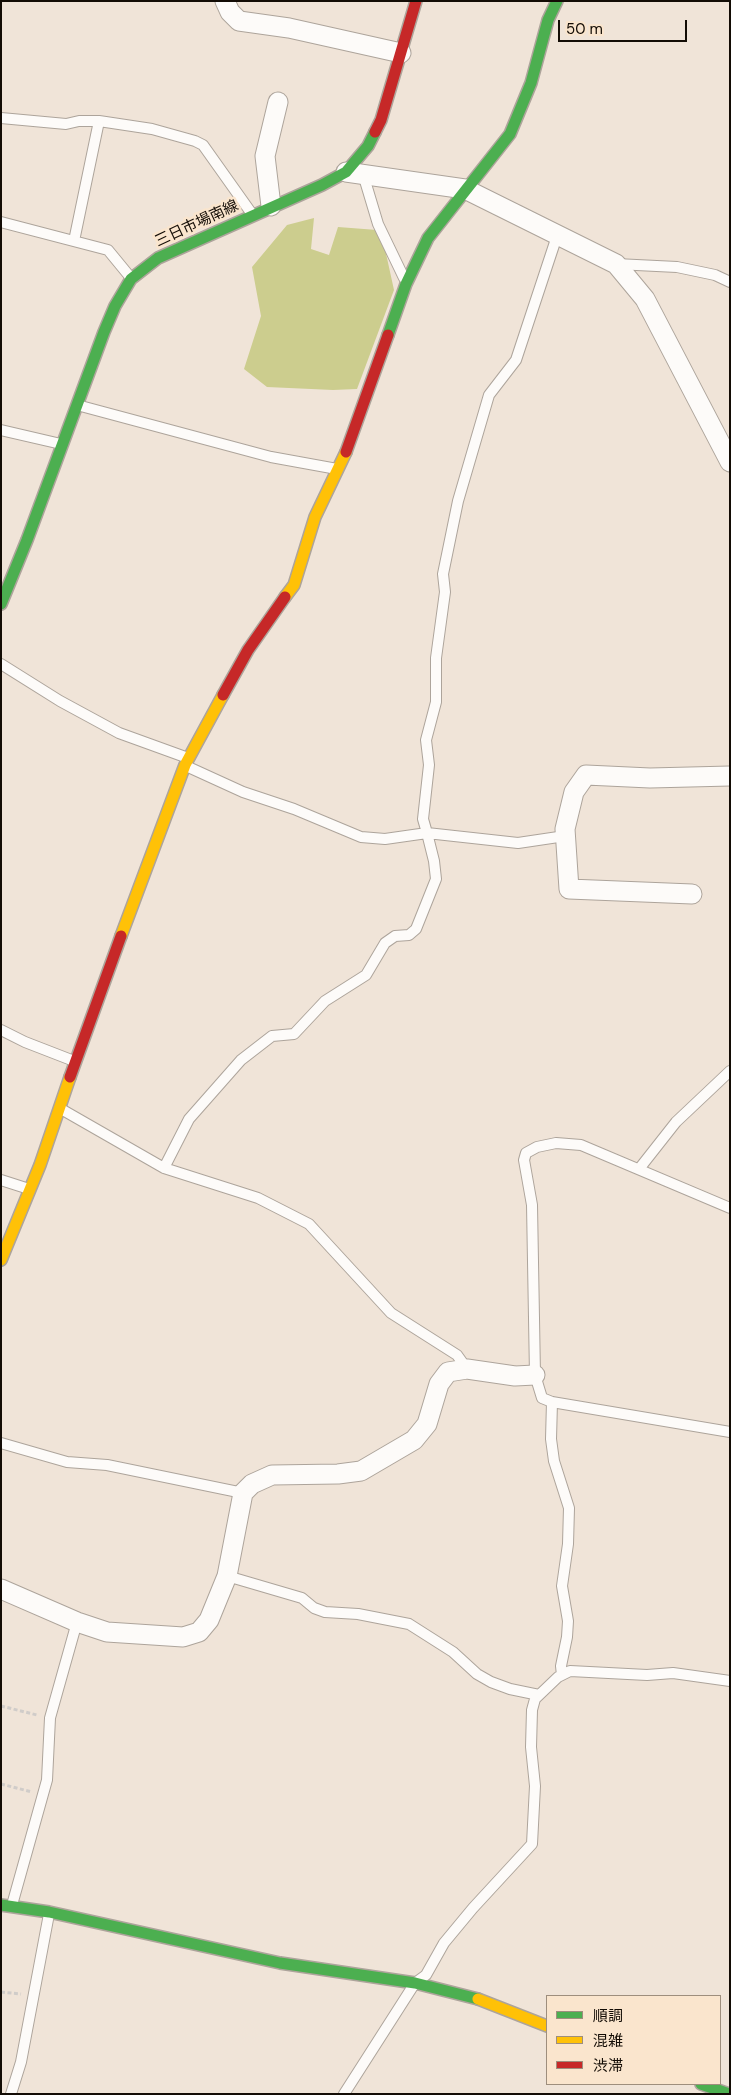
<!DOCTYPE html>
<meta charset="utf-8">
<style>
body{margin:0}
#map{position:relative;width:731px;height:2095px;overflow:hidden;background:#f0e4d8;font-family:"DM Sans","Noto Sans JP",sans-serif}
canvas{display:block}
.frame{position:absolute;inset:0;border:2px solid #130c05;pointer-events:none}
.legend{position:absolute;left:546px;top:1995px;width:175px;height:90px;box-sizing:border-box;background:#fae5cd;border:1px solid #9e8e7d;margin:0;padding:6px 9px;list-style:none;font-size:15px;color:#130c05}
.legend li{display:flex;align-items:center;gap:10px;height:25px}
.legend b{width:25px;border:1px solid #9e8e7d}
.scale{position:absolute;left:558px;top:20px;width:129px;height:22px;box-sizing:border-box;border:2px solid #130c05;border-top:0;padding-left:6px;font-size:15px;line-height:18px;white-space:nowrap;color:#130c05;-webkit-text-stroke:4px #fae5cd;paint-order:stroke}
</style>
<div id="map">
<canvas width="731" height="2095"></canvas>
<div class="frame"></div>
<ul class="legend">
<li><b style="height:6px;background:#4caf50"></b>順調</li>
<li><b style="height:6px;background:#ffc107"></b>混雑</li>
<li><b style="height:6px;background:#c62828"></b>渋滞</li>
</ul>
<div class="scale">50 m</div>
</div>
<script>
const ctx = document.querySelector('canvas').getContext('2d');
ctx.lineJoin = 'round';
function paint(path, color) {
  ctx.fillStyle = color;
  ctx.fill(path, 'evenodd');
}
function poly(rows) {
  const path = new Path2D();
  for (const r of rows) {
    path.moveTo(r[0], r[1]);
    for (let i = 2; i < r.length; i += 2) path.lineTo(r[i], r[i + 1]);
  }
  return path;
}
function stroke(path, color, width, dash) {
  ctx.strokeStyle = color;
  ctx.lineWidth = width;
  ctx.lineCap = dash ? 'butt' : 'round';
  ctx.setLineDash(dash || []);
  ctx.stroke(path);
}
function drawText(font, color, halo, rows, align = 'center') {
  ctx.font = font + ' "DM Sans","Noto Sans JP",sans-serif';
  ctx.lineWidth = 5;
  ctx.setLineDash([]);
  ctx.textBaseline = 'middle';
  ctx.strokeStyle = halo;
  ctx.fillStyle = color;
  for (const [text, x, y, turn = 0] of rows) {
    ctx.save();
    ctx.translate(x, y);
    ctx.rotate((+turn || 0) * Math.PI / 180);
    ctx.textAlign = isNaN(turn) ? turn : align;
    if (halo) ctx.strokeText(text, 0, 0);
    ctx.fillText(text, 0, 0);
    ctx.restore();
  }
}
const forest = poly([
 [314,218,311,249,329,255,338,227,377,230,385,249,394,290,357,389,333,390,267,387,244,369,261,316,252,267,287,225]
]);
const path = poly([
 [1,1706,37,1715],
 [1,1784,32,1792],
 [1,1992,21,1994]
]);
const lane = poly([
 [1,118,66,124,79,121,99,121,74,241],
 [99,121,152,129,195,141,203,145,252,214],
 [363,174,378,224,404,278],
 [1,222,108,250,131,278],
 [616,264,677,267,715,275,730,282],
 [77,405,271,457,337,469],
 [1,430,61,444],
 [1,664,60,701,119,733,188,758],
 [186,766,243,792,294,809,361,837,385,839,427,833,423,819,429,765,426,740,436,702,436,658,445,592,443,574,458,501,489,395,516,360,558,233],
 [1,1030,25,1042,74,1061],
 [61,1109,164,1168,258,1198,309,1224,391,1313,457,1355,467,1369],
 [164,1168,189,1119,241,1060,272,1036,294,1034,325,1001,366,975,385,943,395,936,409,935,416,929,436,879,434,861,427,833,518,843,565,836],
 [639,1169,676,1122,730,1071],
 [1,1180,29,1189],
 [730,1208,581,1145,556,1143,537,1147,526,1153,524,1160,532,1205,535,1375,542,1398,552,1402,730,1432],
 [552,1402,551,1439,554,1461,569,1508,568,1544,562,1586,568,1621,567,1637,561,1666,562,1675],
 [1,1443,67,1462,107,1465,243,1493],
 [227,1576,302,1598,314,1608,325,1612,358,1614,409,1624,453,1652,477,1674,491,1682,510,1689,539,1695],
 [12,1905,47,1780,50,1718,77,1622],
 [11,2094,21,2062,49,1914],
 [344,2094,415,1983,426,1975,444,1943,473,1908,532,1844,535,1786,531,1747,532,1710,535,1699,558,1677,570,1671,647,1675,673,1673,730,1681]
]);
const street = poly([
 [225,1,230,12,239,21,289,28,401,53],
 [346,172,465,189,616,264,645,299,730,462],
 [271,206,265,156,278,102],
 [692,894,569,889,565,829,574,792,586,775,650,778,730,776],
 [1,1589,77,1622,107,1632,183,1637,199,1632,209,1620,227,1576,243,1493,252,1484,272,1475,338,1474,361,1471,414,1440,427,1424,439,1384,448,1372,467,1369,515,1376,535,1375]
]);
const fast = poly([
 [388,335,406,284,428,238,510,134,531,83,548,20,557,1],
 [1,604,27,540,104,332,115,306,131,279,158,258,322,185,346,172,368,146,375,132],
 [1,1905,49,1912,280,1963,415,1983,478,1999],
 [701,2084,729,2094]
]);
const slow = poly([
 [285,597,294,585,315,517,346,452],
 [121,936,185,765,223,695],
 [1,1260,40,1165,70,1077],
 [478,1999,547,2026]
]);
const jam = poly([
 [375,132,381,120,416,1],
 [346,452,388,335],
 [223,695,248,650,285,597],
 [70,1077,121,936]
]);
const streetNames = [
 ["三日市場南線",197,224,-25]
];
paint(forest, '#cccd8e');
stroke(lane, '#ada49b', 12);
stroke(street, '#ada49b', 21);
stroke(fast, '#ada49b', 14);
stroke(slow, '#ada49b', 14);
stroke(jam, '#ada49b', 14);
stroke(path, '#d0ccc9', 3, [4, 2.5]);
stroke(lane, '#fdfbf9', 10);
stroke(street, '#fdfbf9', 19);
stroke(fast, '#4caf50', 11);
stroke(slow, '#ffc107', 11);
stroke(jam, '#c62828', 11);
drawText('15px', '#130c05', '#fae5cd', streetNames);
</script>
